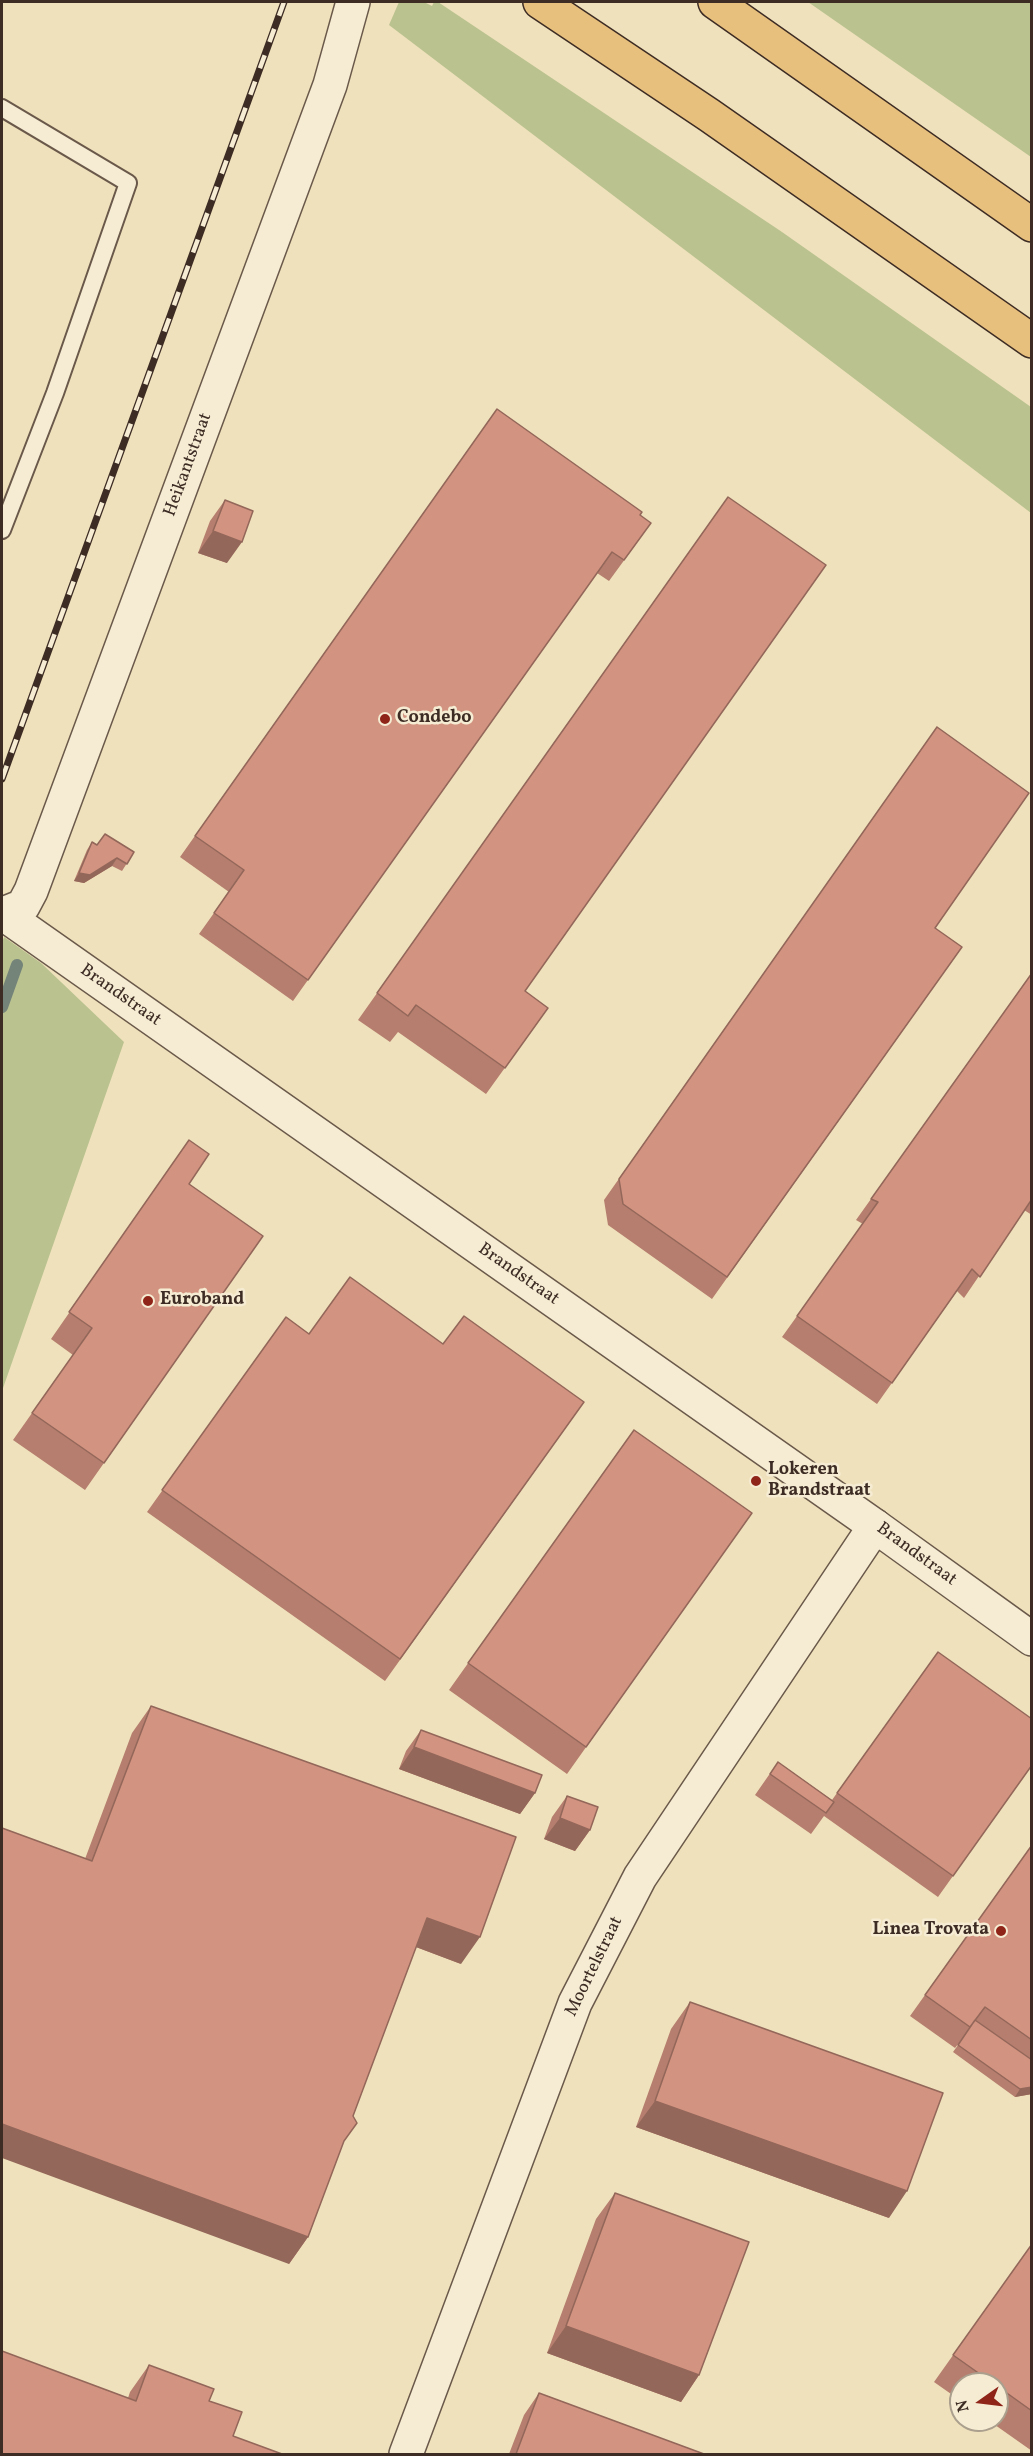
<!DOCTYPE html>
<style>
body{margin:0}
#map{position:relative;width:1033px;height:2456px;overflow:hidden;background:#efe1bb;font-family:Vollkorn,serif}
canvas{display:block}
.frame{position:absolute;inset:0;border:3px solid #3d2c24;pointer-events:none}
.north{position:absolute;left:949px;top:2372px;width:60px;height:60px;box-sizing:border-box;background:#f5ecd3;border:2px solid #ab9f8d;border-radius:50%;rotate:256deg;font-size:16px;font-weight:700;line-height:24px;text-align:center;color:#3d2c24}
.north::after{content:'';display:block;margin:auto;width:21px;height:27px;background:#8f2418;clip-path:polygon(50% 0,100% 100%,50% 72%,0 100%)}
</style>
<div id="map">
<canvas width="1033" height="2456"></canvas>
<div class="frame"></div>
<div class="north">N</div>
</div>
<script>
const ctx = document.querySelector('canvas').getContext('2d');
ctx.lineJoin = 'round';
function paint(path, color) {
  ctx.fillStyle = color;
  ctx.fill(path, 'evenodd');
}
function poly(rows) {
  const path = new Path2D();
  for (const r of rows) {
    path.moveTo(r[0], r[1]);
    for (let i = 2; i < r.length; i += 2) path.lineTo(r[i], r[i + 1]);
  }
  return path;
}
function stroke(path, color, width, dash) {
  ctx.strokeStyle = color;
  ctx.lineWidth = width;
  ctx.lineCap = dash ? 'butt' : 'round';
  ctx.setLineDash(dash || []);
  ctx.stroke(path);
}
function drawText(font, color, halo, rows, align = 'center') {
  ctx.font = font + ' Vollkorn,serif';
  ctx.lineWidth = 5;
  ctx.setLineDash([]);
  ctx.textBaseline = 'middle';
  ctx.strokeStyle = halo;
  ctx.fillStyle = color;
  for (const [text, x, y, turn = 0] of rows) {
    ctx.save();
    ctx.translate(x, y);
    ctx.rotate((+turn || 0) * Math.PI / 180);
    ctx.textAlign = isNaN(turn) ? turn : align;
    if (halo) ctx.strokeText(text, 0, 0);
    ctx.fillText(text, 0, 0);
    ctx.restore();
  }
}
const green = poly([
 [399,2,424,2,432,6,434,2,438,2,782,232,1031,407,1031,513,389,25],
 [808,2,1031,2,1031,157],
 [4,937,41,963,124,1042,2,1391,2,943]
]);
const stream = poly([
 [2,1007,17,965]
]);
const service = poly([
 [2,108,128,183,55,393,2,530]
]);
const minor = poly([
 [3,914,23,906,31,891,330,85,353,2],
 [406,2454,575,2003,640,1877,875,1526,1032,1639]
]);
const tertiary = poly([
 [2,913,875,1526]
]);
const motorway = poly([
 [540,2,709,115,1032,341],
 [715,2,1032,225]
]);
const rail = poly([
 [2,779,284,2]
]);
const wall = poly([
 [497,409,640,515,636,544,609,581,597,573,293,1001,199,934,229,892,180,857],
 [728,497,525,991,548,1008,486,1094,398,1032,390,1042,358,1020],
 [225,500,227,563,198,553,210,521],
 [937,727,935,928,962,947,712,1299,608,1225,604,1200],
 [105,834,134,852,122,871,112,866,84,883,74,881,87,850,92,842,97,845],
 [1032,973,1032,1215,1024,1210,964,1298,957,1291,877,1404,782,1337,863,1224,856,1220],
 [189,1140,189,1184,263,1236,85,1490,13,1440,73,1355,51,1339],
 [286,1317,309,1334,443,1344,584,1402,385,1681,147,1512],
 [634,1430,752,1513,567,1774,449,1690],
 [938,1652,1032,1765,938,1897,824,1816,811,1834,755,1795,778,1762,832,1800],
 [151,1706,461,1964,416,1947,308,2237,289,2264,85,1859,132,1733],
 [421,1730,535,1793,520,1814,399,1769,406,1751],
 [567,1796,590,1830,575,1851,544,1839,552,1817],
 [1032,1845,1032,2094,1015,2097,953,2052,969,2030,955,2048,910,2016],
 [690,2002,889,2218,636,2127,671,2029],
 [615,2193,699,2375,681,2402,547,2353,596,2219],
 [1032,2244,1032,2451,988,2420,997,2420,997,2384,961,2384,961,2401,934,2382],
 [149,2365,209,2401,233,2436,128,2398,130,2392],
 [539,2393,704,2454,509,2454,524,2415]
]);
const shadedWall = poly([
 [213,531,242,542,227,563,198,553],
 [117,858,112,866,84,883,74,881,79,873],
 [414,1747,535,1793,520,1814,399,1769],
 [560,1818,590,1830,575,1851,544,1839],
 [427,1918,480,1937,461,1964,408,1944],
 [1032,2087,1032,2094,1015,2097,1020,2089],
 [655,2101,907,2191,889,2218,636,2127],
 [2,2124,308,2237,289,2264,2,2158],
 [566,2326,699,2375,681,2402,547,2353]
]);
const building = poly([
 [497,409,642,512,640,515,651,523,624,560,612,552,308,980,214,913,244,870,195,836,497,409],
 [728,497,826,565,525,991,548,1008,505,1068,416,1005,408,1016,377,993,728,497],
 [225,500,253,511,242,542,213,531,225,500],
 [937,727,1029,793,935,928,962,947,727,1277,623,1204,619,1179,937,727],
 [105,834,134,852,127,864,117,858,90,875,79,873,92,842,97,845,105,834],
 [1032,973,1032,1199,980,1277,972,1269,892,1383,797,1316,878,1202,871,1199,1032,973],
 [189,1140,209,1154,189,1184,263,1236,104,1463,32,1413,92,1328,69,1312,189,1140],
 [350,1277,443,1344,464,1316,584,1402,400,1659,162,1490,286,1317,309,1334,350,1277],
 [634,1430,752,1513,586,1747,468,1663,634,1430],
 [938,1652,1032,1719,1032,1765,953,1876,837,1793,938,1652],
 [151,1706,516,1837,480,1937,427,1918,353,2116,357,2123,344,2141,308,2237,2,2124,2,1828,92,1861,151,1706],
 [421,1730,542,1775,535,1793,414,1747,421,1730],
 [778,1762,834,1802,826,1813,770,1774,778,1762],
 [567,1796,598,1807,590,1830,560,1818,567,1796],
 [1032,1845,1032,2040,985,2007,970,2027,925,1995,1032,1845],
 [690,2002,943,2093,907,2191,655,2101,690,2002],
 [975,2020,1032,2060,1032,2087,1020,2089,958,2045,975,2020],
 [615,2193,749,2242,699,2375,566,2326,615,2193],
 [1032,2244,1032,2411,997,2386,997,2384,994,2384,953,2355,1032,2244],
 [2,2351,136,2401,149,2365,214,2389,209,2401,242,2412,233,2436,282,2454,2,2454,2,2351],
 [539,2393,704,2454,516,2454,539,2393]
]);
const markers = [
 [385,719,6,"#8f2418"],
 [148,1301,6,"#8f2418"],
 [756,1481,6,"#8f2418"],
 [1001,1931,6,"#8f2418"]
];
const streetNames = [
 ["Heikantstraat",189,465,-70],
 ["Brandstraat",120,996,35],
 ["Brandstraat",518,1275,35],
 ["Brandstraat",916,1555,36],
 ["Moortelstraat",595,1967,-64]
];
const poiNames = [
 ["Condebo",397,719],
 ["Euroband",160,1301],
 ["Lokeren",768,1471],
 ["Brandstraat",768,1492],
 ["Linea Trovata",989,1931,"right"]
];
paint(green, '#bac290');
stroke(stream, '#758479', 12);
stroke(service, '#6a594a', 20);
stroke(minor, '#6a594a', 36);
stroke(tertiary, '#6a594a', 36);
stroke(motorway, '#3d2c24', 36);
stroke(service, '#f5ecd3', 16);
stroke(minor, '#f5ecd3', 33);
stroke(tertiary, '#f5ecd3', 33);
stroke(motorway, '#e8c07e', 33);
stroke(rail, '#3d2c24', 7);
stroke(rail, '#f5ecd3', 4.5, [14]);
paint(wall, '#b57e6e');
paint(shadedWall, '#93675a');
paint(building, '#d29380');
stroke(building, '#93675a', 1.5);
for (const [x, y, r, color] of markers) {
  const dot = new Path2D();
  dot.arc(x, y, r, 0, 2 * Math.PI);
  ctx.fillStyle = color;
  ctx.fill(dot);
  stroke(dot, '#f5ecd3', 2);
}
drawText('18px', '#3d2c24', '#f5ecd3', streetNames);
drawText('bold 18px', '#3d2c24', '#f5ecd3', poiNames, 'left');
</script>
